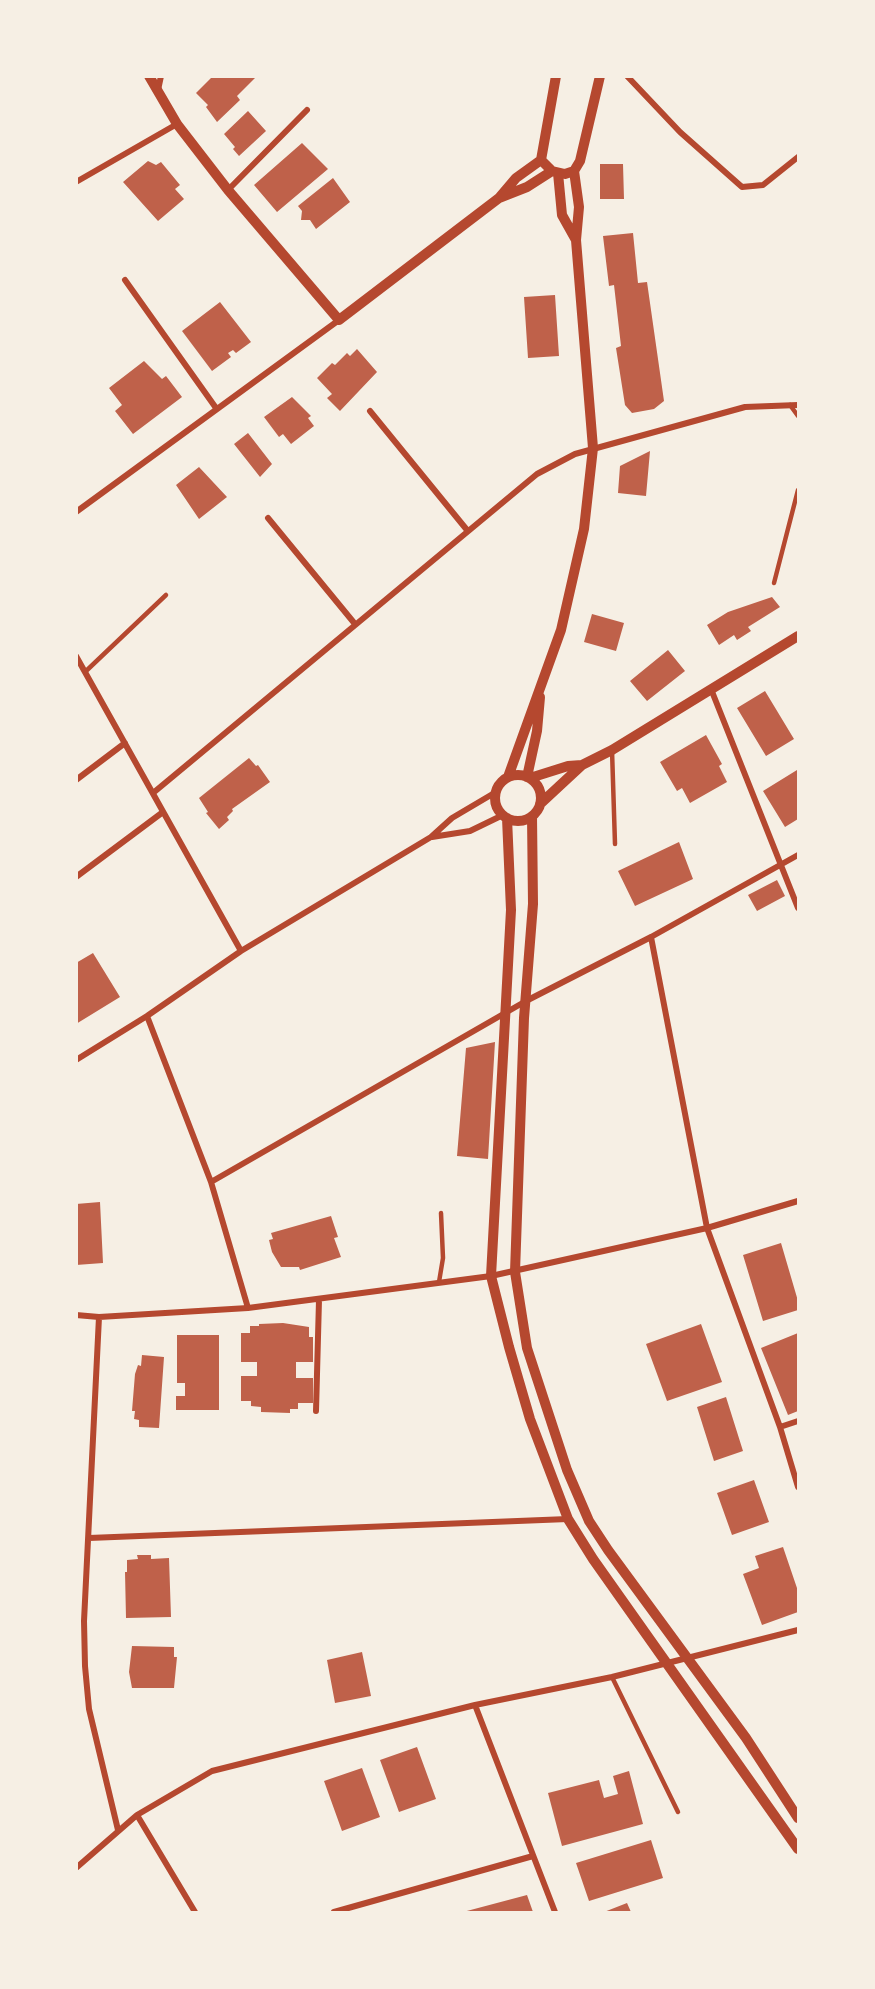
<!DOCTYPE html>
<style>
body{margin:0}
#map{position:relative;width:875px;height:1989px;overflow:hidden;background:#f6efe4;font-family:Manrope,sans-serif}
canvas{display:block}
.frame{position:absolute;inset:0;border:78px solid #f6efe4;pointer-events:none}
</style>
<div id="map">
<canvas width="875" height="1989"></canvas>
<div class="frame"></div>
</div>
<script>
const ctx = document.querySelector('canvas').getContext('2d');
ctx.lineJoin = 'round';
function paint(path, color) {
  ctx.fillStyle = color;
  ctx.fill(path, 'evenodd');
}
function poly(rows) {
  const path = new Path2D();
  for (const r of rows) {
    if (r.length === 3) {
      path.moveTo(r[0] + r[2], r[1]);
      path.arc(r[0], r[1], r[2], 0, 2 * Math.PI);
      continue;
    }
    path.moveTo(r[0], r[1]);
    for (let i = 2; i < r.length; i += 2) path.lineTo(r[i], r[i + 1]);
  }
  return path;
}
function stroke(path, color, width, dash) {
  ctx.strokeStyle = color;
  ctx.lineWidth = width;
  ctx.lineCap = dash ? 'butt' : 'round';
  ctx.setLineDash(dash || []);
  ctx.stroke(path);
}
const building = poly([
 [213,76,257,76,237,96,240,100,217,122,206,107,208,105,196,93],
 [248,111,266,131,239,156,233,149,235,147,224,134],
 [302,143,328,169,277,212,254,185],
 [148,161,156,165,161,162,180,185,175,189,184,199,158,221,123,182],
 [600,164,623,164,624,199,600,199],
 [333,178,350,202,316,229,310,220,301,220,302,211,298,206],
 [633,233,638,283,647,282,664,401,654,409,632,413,625,405,616,348,621,346,614,285,609,286,603,236],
 [555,295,559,356,528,358,524,297],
 [220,302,251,342,236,353,233,350,228,353,231,357,212,371,182,331],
 [357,349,377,372,340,411,327,398,332,394,317,378,332,363,335,365,347,353,350,356],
 [144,361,162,379,166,376,182,397,133,434,115,411,122,405,109,388],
 [292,397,311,416,308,418,314,426,291,444,283,434,279,437,264,417],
 [248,433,272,464,260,477,234,444],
 [650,451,646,496,618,493,620,466],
 [199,467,227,497,199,519,176,485],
 [772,597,780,607,748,627,751,631,737,640,734,635,719,645,707,625,728,612],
 [592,614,624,623,616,651,584,642],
 [668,650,685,671,647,701,630,681],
 [765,691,794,739,766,756,737,708],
 [706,735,722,764,719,766,727,782,690,803,682,788,677,791,660,762],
 [249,758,256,766,258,765,270,782,232,809,233,811,227,817,229,820,219,829,206,813,208,812,199,798],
 [797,770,798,819,785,827,763,791],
 [679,842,693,879,635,906,618,871],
 [777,880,785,896,757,911,748,895],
 [93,953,120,997,76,1024,76,963],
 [495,1042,488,1159,457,1156,466,1048],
 [100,1202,103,1263,76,1265,76,1204],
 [331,1216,338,1237,334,1238,341,1257,300,1270,299,1267,281,1267,272,1252,269,1240,273,1239,271,1233],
 [781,1243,798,1301,798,1310,763,1321,743,1255],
 [283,1323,309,1327,309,1337,313,1337,313,1362,296,1362,296,1378,313,1378,313,1403,298,1403,298,1409,290,1409,290,1413,261,1412,261,1407,251,1406,251,1401,241,1401,241,1376,257,1376,257,1362,241,1362,241,1333,250,1333,250,1326,259,1326,259,1324],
 [701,1324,722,1382,667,1401,646,1344],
 [798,1333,798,1411,788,1415,761,1348],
 [177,1335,219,1335,219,1410,176,1410,176,1396,185,1396,185,1383,177,1383],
 [142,1355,164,1357,159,1428,139,1427,139,1420,134,1419,135,1411,132,1411,135,1374,138,1365,141,1366],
 [726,1397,743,1451,714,1461,697,1407],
 [754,1480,769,1522,732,1535,717,1493],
 [783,1547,798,1591,798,1612,762,1625,743,1574,759,1568,755,1556],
 [137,1555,151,1555,151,1559,169,1558,171,1617,126,1618,125,1572,127,1572,127,1560,138,1559],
 [132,1646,174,1647,174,1657,177,1657,174,1688,132,1688,129,1672],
 [362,1652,371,1696,335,1703,327,1660],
 [417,1747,436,1799,399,1812,380,1760],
 [362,1768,380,1817,342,1831,324,1781],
 [629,1771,643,1824,562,1846,548,1793,599,1780,604,1798,618,1794,613,1776],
 [651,1840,663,1878,589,1901,576,1863],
 [527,1895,533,1912,463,1912],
 [627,1903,631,1912,604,1912]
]);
const service = poly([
 [790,405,798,416],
 [774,583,798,490],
 [85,672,166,595],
 [612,750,615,844],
 [439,1282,443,1258,441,1213],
 [612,1677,678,1812]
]);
const minor = poly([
 [627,76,680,132,742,187,763,185,798,157],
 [158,90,161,76],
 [76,182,177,124],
 [228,190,307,110],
 [125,280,216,408],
 [370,411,467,530],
 [76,512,339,320],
 [268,518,355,624],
 [76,656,241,951],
 [711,689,798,908],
 [76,780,125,743],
 [153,793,537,474,575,454,745,407,798,405],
 [432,837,470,831,503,815],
 [76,877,163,812],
 [651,937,707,1228,780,1427,798,1487],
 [147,1016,211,1182,248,1308],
 [76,1060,147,1016,241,951,431,837,452,818,496,792],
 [211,1182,526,1001,651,937,798,855],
 [76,1315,99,1317,248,1308,491,1276,707,1228,798,1201],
 [99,1317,84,1621,85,1666,89,1709,118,1830],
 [316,1411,319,1300],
 [780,1427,798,1421],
 [89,1538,568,1519],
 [475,1705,555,1912],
 [137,1815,195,1912],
 [76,1868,137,1815,212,1771,475,1705,612,1677,798,1630],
 [334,1912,533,1856]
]);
const tertiary = poly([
 [149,76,177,124,228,190,339,320,499,198,516,178,541,160],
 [556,76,541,160,552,171,565,174,574,171,580,161,600,76],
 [558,173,562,215,576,240],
 [499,198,527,187,552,171],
 [518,798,23],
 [508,777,561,630,584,529,593,448,576,240,579,207,574,171],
 [527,777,537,731,540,697],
 [530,778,568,766,582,765],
 [540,804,582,765,612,750,798,636],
 [532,816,533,904,524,1018,515,1272,527,1348,567,1470,589,1521,608,1550,746,1738,798,1818],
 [507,818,511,910,491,1276,509,1347,530,1419,568,1519,593,1559,798,1849]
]);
paint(building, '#bf614a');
stroke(service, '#b5482f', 4.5);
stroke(minor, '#b5482f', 6);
stroke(tertiary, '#b5482f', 10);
</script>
